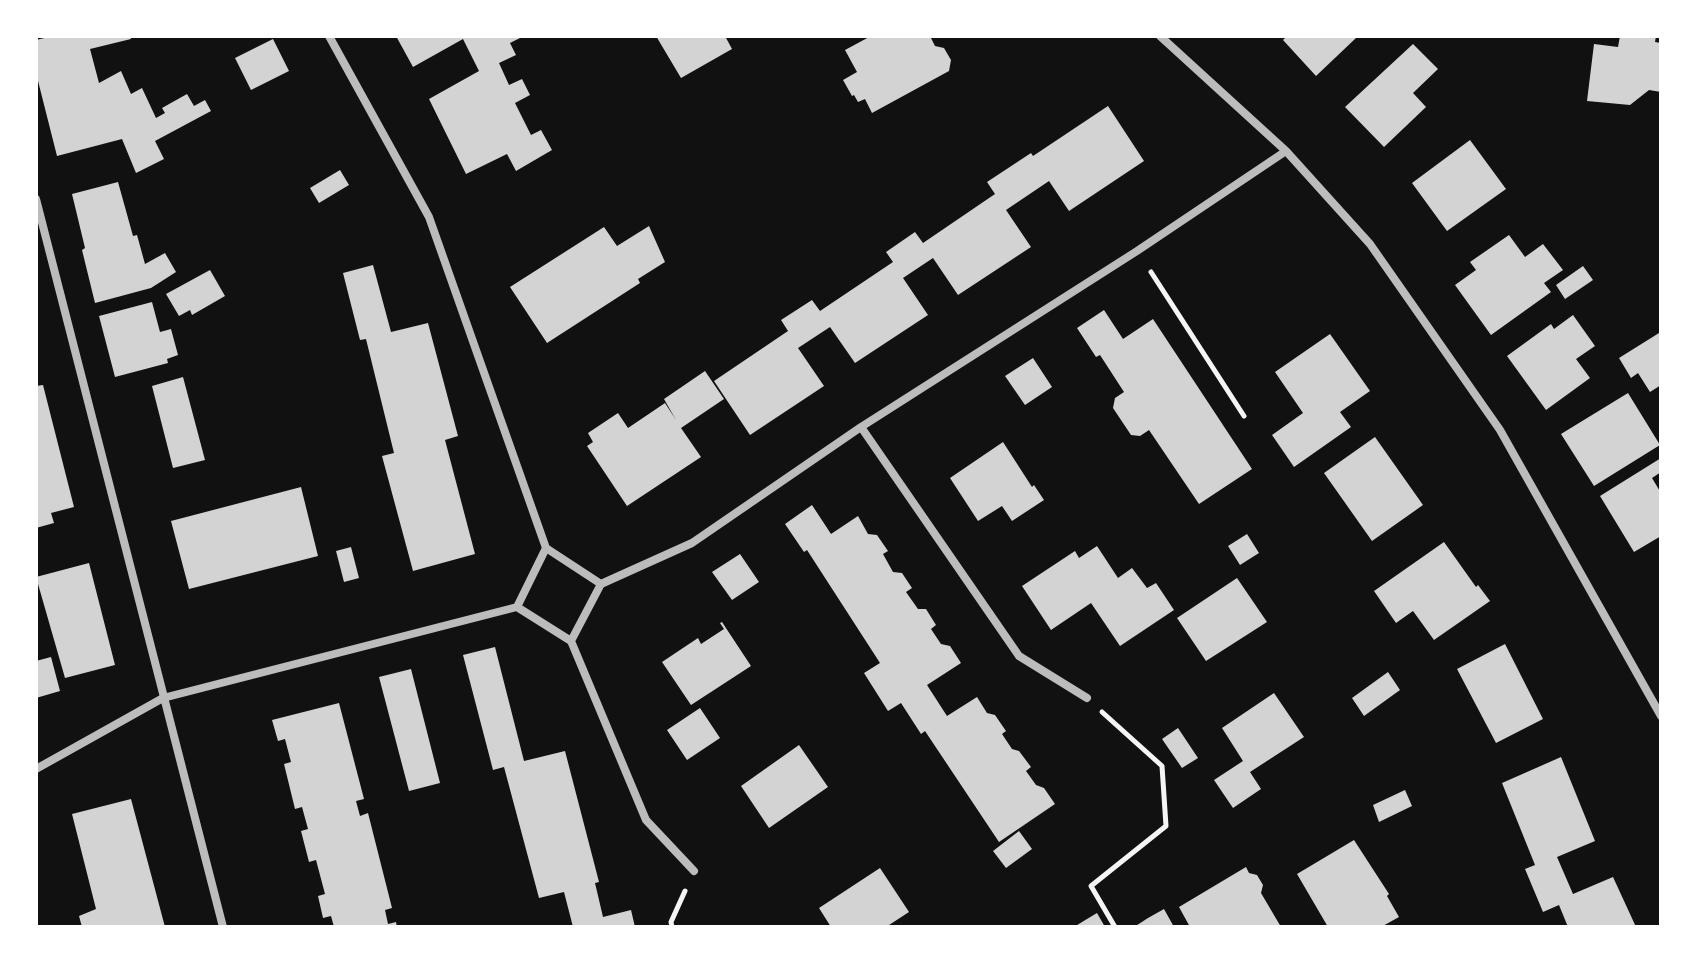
<!DOCTYPE html>
<style>
body{margin:0}
#map{position:relative;width:1697px;height:963px;overflow:hidden;background:#111;font-family:"Crimson Pro",serif}
canvas{display:block}
.frame{position:absolute;inset:0;border:38px solid #fff;pointer-events:none}
</style>
<div id="map">
<canvas width="1697" height="963"></canvas>
<div class="frame"></div>
</div>
<script>
const ctx = document.querySelector('canvas').getContext('2d');
ctx.lineJoin = 'round';
function paint(path, color) {
  ctx.fillStyle = color;
  ctx.fill(path, 'evenodd');
}
function poly(rows) {
  const path = new Path2D();
  for (const r of rows) {
    path.moveTo(r[0], r[1]);
    for (let i = 2; i < r.length; i += 2) path.lineTo(r[i], r[i + 1]);
  }
  return path;
}
function stroke(path, color, width, dash) {
  ctx.strokeStyle = color;
  ctx.lineWidth = width;
  ctx.lineCap = dash ? 'butt' : 'round';
  ctx.setLineDash(dash || []);
  ctx.stroke(path);
}
const building = poly([
 [53,36,130,36,131,39,90,49,99,83,121,71,131,94,142,88,156,118,165,113,162,108,187,94,194,106,205,100,211,111,155,141,164,159,136,173,122,139,57,156,36,73,36,40],
 [396,36,524,36,510,43,516,55,499,63,509,85,522,79,530,95,515,103,531,135,541,130,552,150,516,171,507,154,466,174,429,99,479,71,463,39,413,67],
 [656,36,725,36,732,49,681,78],
 [871,36,930,36,935,46,944,48,951,60,949,71,872,113,865,99,858,102,854,95,852,96,843,80,857,72,845,50],
 [1287,36,1354,36,1356,38,1316,76,1283,40],
 [1620,36,1656,36,1655,42,1661,43,1661,92,1649,90,1630,105,1587,101,1594,44,1618,47],
 [273,39,289,71,251,90,235,58],
 [1413,44,1438,69,1413,93,1426,107,1384,147,1345,107],
 [1108,106,1144,161,1069,211,1049,181,1006,210,1031,247,958,295,933,258,903,278,928,315,855,363,830,327,798,348,824,386,750,435,714,381,788,331,781,320,812,300,820,311,893,262,886,252,915,232,923,243,995,194,987,182,1031,153,1033,156],
 [1470,140,1506,189,1447,231,1412,183],
 [340,170,349,185,319,203,310,188],
 [118,182,133,236,137,235,145,264,165,253,176,272,151,288,95,303,82,250,85,248,72,194],
 [649,226,665,262,638,279,640,283,547,343,510,287,604,227,617,246],
 [1509,235,1525,257,1543,244,1563,270,1544,283,1551,292,1491,335,1455,285,1476,270,1470,262],
 [373,265,391,332,428,323,458,436,445,440,475,554,413,571,382,456,394,453,366,339,360,340,343,273],
 [1583,266,1593,280,1565,299,1556,285],
 [210,270,225,296,192,315,190,310,179,316,166,294],
 [152,302,160,332,171,329,178,355,167,359,168,363,115,377,99,316],
 [1104,310,1123,339,1153,319,1252,469,1199,504,1149,430,1140,436,1131,435,1113,408,1115,398,1124,392,1100,355,1096,357,1077,328],
 [1573,315,1595,346,1576,359,1590,378,1546,410,1507,356,1551,324,1554,329],
 [1659,333,1661,385,1650,392,1638,373,1631,378,1619,358],
 [1330,334,1370,391,1340,412,1351,427,1294,467,1272,435,1303,413,1275,372],
 [1033,358,1052,387,1025,405,1005,376],
 [705,371,724,399,681,428,701,457,627,506,587,446,593,442,588,433,618,413,628,428,665,403,676,420,664,399],
 [183,377,205,460,173,468,152,386],
 [43,385,74,507,51,513,54,523,36,528,36,386],
 [1628,393,1660,445,1594,486,1561,434],
 [1375,437,1423,505,1372,541,1324,473],
 [1003,442,1032,487,1034,485,1044,500,1012,521,1002,506,978,521,950,478],
 [1661,458,1661,472,1652,478,1661,493,1661,536,1634,552,1600,496],
 [301,487,318,556,189,589,171,521],
 [812,505,831,534,858,516,868,534,877,535,888,551,883,554,893,572,902,573,912,588,906,592,918,609,926,609,936,625,931,629,941,644,950,646,961,663,927,685,947,716,977,697,987,713,995,715,1006,731,1002,734,1012,749,1019,751,1031,767,1026,771,1036,785,1044,788,1055,804,999,842,925,731,921,734,901,703,888,711,864,673,880,663,807,550,804,552,785,524],
 [1247,534,1259,553,1240,565,1228,546],
 [1444,542,1476,587,1478,585,1490,601,1434,640,1413,611,1396,623,1374,591],
 [1097,546,1118,578,1132,568,1147,588,1156,583,1174,610,1120,646,1091,603,1051,630,1022,586,1075,551,1079,558],
 [351,547,359,578,344,582,336,551],
 [740,554,759,582,732,600,712,572],
 [89,563,115,665,65,678,36,577],
 [1237,578,1267,622,1206,661,1177,618],
 [722,622,751,666,691,705,662,662,698,638,701,644,724,629,720,623],
 [1505,644,1543,719,1496,743,1457,669],
 [495,647,524,761,565,751,599,882,595,883,603,917,631,910,635,927,573,927,564,892,539,898,504,767,493,770,463,655],
 [51,657,60,691,36,698,36,661],
 [411,669,440,783,409,791,379,677],
 [1388,672,1400,690,1364,716,1352,698],
 [1274,693,1304,737,1250,772,1261,789,1233,808,1214,780,1243,761,1222,728],
 [339,703,364,799,356,801,360,816,368,813,392,908,385,910,388,924,396,922,397,927,334,927,331,916,323,918,318,896,325,894,316,860,309,862,301,831,308,829,302,807,295,809,284,764,291,762,285,739,278,741,272,720],
 [700,708,720,738,687,760,667,730],
 [1178,728,1198,758,1182,768,1162,739],
 [799,745,828,787,769,828,741,786],
 [1561,757,1595,841,1557,857,1573,894,1613,877,1636,927,1568,927,1559,905,1543,912,1525,869,1535,865,1502,783],
 [1405,790,1412,806,1379,822,1373,805],
 [131,799,165,927,82,927,79,916,96,909,72,814],
 [1019,831,1032,849,1006,868,993,851],
 [1354,840,1389,894,1387,896,1399,917,1381,927,1328,927,1297,874],
 [1246,867,1249,873,1257,875,1263,885,1261,893,1281,927,1190,927,1179,907],
 [880,868,909,912,886,927,831,927,819,908],
 [1164,909,1174,927,1134,927,1148,918],
 [1097,913,1105,927,1074,927,1082,922]
]);
const path = poly([
 [1151,272,1244,416],
 [1102,712,1162,766,1166,826,1091,886,1115,927],
 [672,927,671,922,685,891]
]);
const minor = poly([
 [329,36,429,217,546,548],
 [1160,36,1286,151,1370,244,1500,430,1661,716],
 [36,199,223,927],
 [861,427,1019,656,1087,698],
 [601,584,692,543,861,427,1137,251,1286,151],
 [571,641,646,820,694,871],
 [36,769,163,698,517,607,571,641,601,584,546,548,517,607]
]);
paint(building, '#d3d3d3');
stroke(path, '#f5f5f5', 5);
stroke(minor, '#bcbcbc', 8);
</script>
